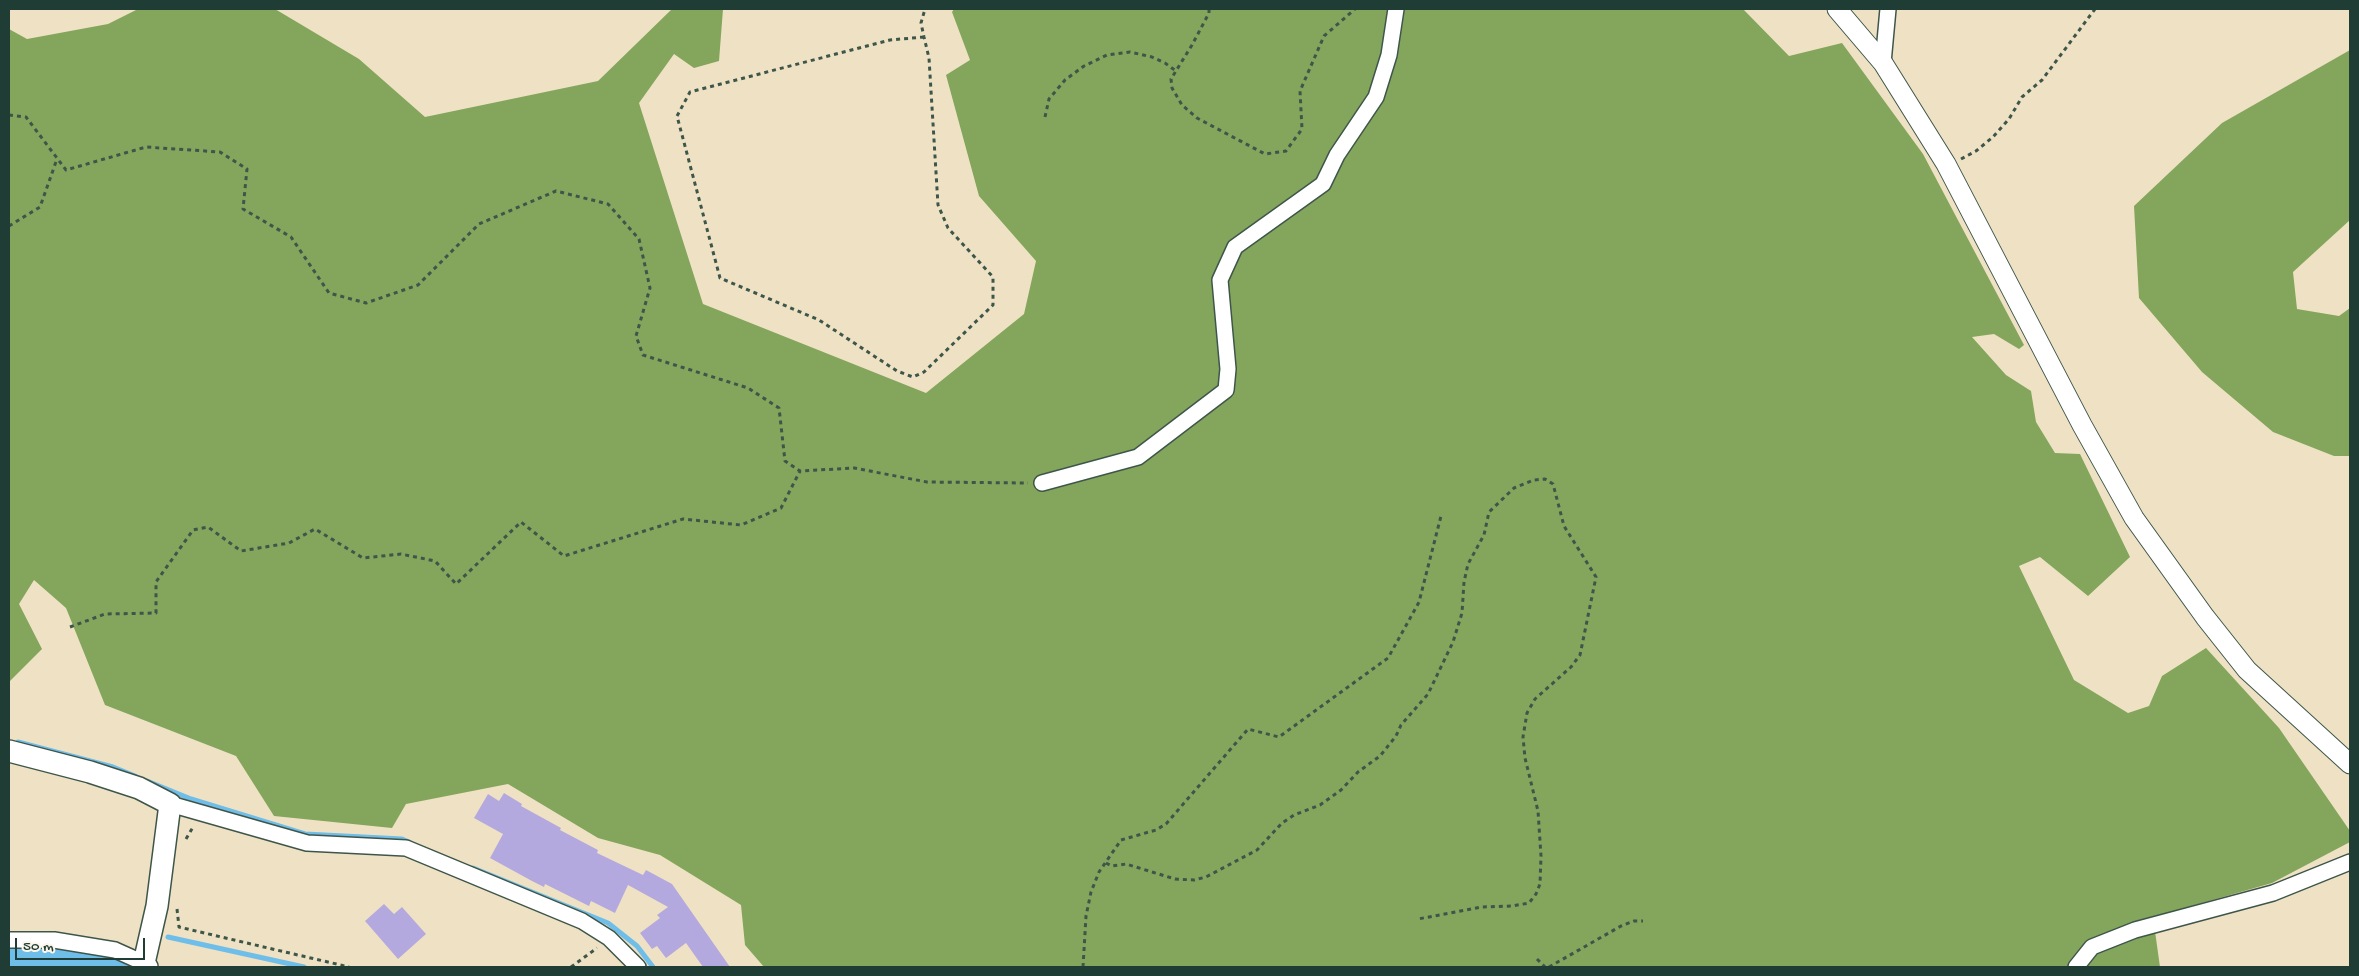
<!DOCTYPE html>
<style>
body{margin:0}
#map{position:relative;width:2359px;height:976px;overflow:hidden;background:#efe2c4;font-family:"Gochi Hand",sans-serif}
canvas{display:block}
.frame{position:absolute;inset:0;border:10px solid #1f3d34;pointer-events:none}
.scale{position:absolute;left:15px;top:938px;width:130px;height:22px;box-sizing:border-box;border:2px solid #1f3d34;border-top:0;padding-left:6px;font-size:15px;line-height:18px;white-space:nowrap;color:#1f3d34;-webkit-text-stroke:4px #fbf7ec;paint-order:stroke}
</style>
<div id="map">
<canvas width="2359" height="976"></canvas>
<div class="frame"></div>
<div class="scale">50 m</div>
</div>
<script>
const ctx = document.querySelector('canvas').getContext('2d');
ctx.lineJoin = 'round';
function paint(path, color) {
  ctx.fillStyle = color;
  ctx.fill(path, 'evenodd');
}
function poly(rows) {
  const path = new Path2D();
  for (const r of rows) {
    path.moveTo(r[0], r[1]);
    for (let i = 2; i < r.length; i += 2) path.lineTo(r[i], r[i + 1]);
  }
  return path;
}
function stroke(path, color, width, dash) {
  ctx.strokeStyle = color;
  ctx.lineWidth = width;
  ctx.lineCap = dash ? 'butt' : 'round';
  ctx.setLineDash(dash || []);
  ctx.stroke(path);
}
const forest = poly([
 [138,9,275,9,359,59,425,117,598,81,672,9,723,9,719,61,694,68,674,54,639,103,703,304,926,393,1024,314,1036,261,979,196,946,75,970,60,952,12,954,9,1743,9,1789,56,1842,43,1923,154,2024,345,2019,349,1994,334,1972,337,2006,375,2031,391,2036,422,2055,453,2080,454,2130,557,2088,596,2040,557,2019,566,2074,680,2128,713,2149,706,2162,676,2206,648,2279,728,2350,831,2350,842,2272,883,2153,917,2160,967,764,967,745,945,741,905,660,855,598,838,508,784,406,804,392,828,274,816,236,756,105,705,66,608,34,580,19,604,42,649,9,682,9,29,27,39,108,24],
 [2350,50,2350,220,2293,272,2297,309,2339,316,2350,308,2350,456,2334,456,2273,432,2202,372,2139,298,2134,206,2222,123]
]);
const stream = poly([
 [18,742,113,767,135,776],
 [147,781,191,799,305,834,402,839,409,842],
 [473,868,608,923,637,946,653,967],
 [168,937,304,967]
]);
const river = poly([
 [9,955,59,951,108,963,114,967]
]);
const building = poly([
 [504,793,522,804,521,806,561,828,560,830,598,850,597,853,643,875,646,870,672,884,730,967,703,967,686,943,666,958,657,946,652,949,640,933,660,918,657,915,668,907,628,885,615,913,591,901,589,906,545,884,544,887,532,881,490,858,503,834,474,818,488,794,499,801],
 [384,904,394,914,402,907,426,934,398,959,365,921]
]);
const path = poly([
 [1209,9,1209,13,1192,45,1171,79,1172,88,1182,105,1197,118,1265,154,1286,151,1302,129,1300,91,1324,36,1355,9],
 [924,37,890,40,690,92,677,116,720,278,819,320,897,371,913,377,924,372,993,305,993,277,948,228,938,205,929,58,924,37,921,23,925,9],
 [9,115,26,117,66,170,146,147,220,152,247,169,243,209,291,237,329,293,366,303,418,285,479,224,556,191,608,204,639,239,650,288,636,336,643,355,748,388,779,408,785,461,800,471,854,468,927,482,1028,483],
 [1045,117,1049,99,1065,80,1084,66,1107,55,1130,52,1152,57,1165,63,1176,71],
 [1961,159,1976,151,1993,137,2009,119,2022,97,2042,80,2095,9],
 [9,226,40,207,57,159],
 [70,627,105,614,156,613,156,582,193,530,208,527,241,551,289,543,315,529,363,558,401,554,435,561,456,584,521,522,564,556,683,519,741,525,781,508,800,471],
 [186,839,193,827],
 [1106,863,1112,866,1126,864,1175,879,1194,880,1206,877,1257,850,1282,823,1294,815,1320,805,1341,790,1358,772,1380,756,1396,736,1401,725,1428,694,1453,642,1462,613,1464,582,1468,564,1484,535,1489,512,1514,488,1534,480,1545,479,1553,484,1564,526,1596,577,1580,655,1571,667,1535,699,1527,713,1523,737,1525,758,1538,811,1541,856,1540,884,1536,894,1529,903,1512,906,1482,907,1418,919],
 [177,909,179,927,349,967],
 [1537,959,1545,967],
 [571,967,597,948],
 [1083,967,1086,916,1091,892,1099,872,1121,840,1156,830,1166,824,1248,729,1279,737,1388,658,1419,602,1441,516],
 [1549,967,1621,926,1634,921,1643,921]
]);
const minor = poly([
 [1883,63,1888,9],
 [1042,483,1138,457,1226,390,1228,369,1220,280,1235,247,1323,184,1337,155,1376,97,1389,55,1396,9],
 [170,804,307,843,406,848,582,921,609,938,638,967],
 [9,940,54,940,115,950,144,963],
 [2076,967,2092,947,2135,930,2273,893,2350,862]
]);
const tertiary = poly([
 [1837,9,1883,63,1946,164,2082,425,2134,518,2205,617,2247,670,2350,764]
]);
const secondary = poly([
 [9,751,90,772,139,788,170,804,157,906,144,963,147,967]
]);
paint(forest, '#83a65c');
stroke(stream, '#6fbde9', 5);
stroke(river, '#6fbde9', 31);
paint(building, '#b4a9de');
stroke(minor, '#3e564a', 18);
stroke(tertiary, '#3e564a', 21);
stroke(secondary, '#3e564a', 24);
stroke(path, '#3e564a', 3, [4, 4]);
stroke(minor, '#fff', 15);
stroke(tertiary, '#fff', 19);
stroke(secondary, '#fff', 21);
</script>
